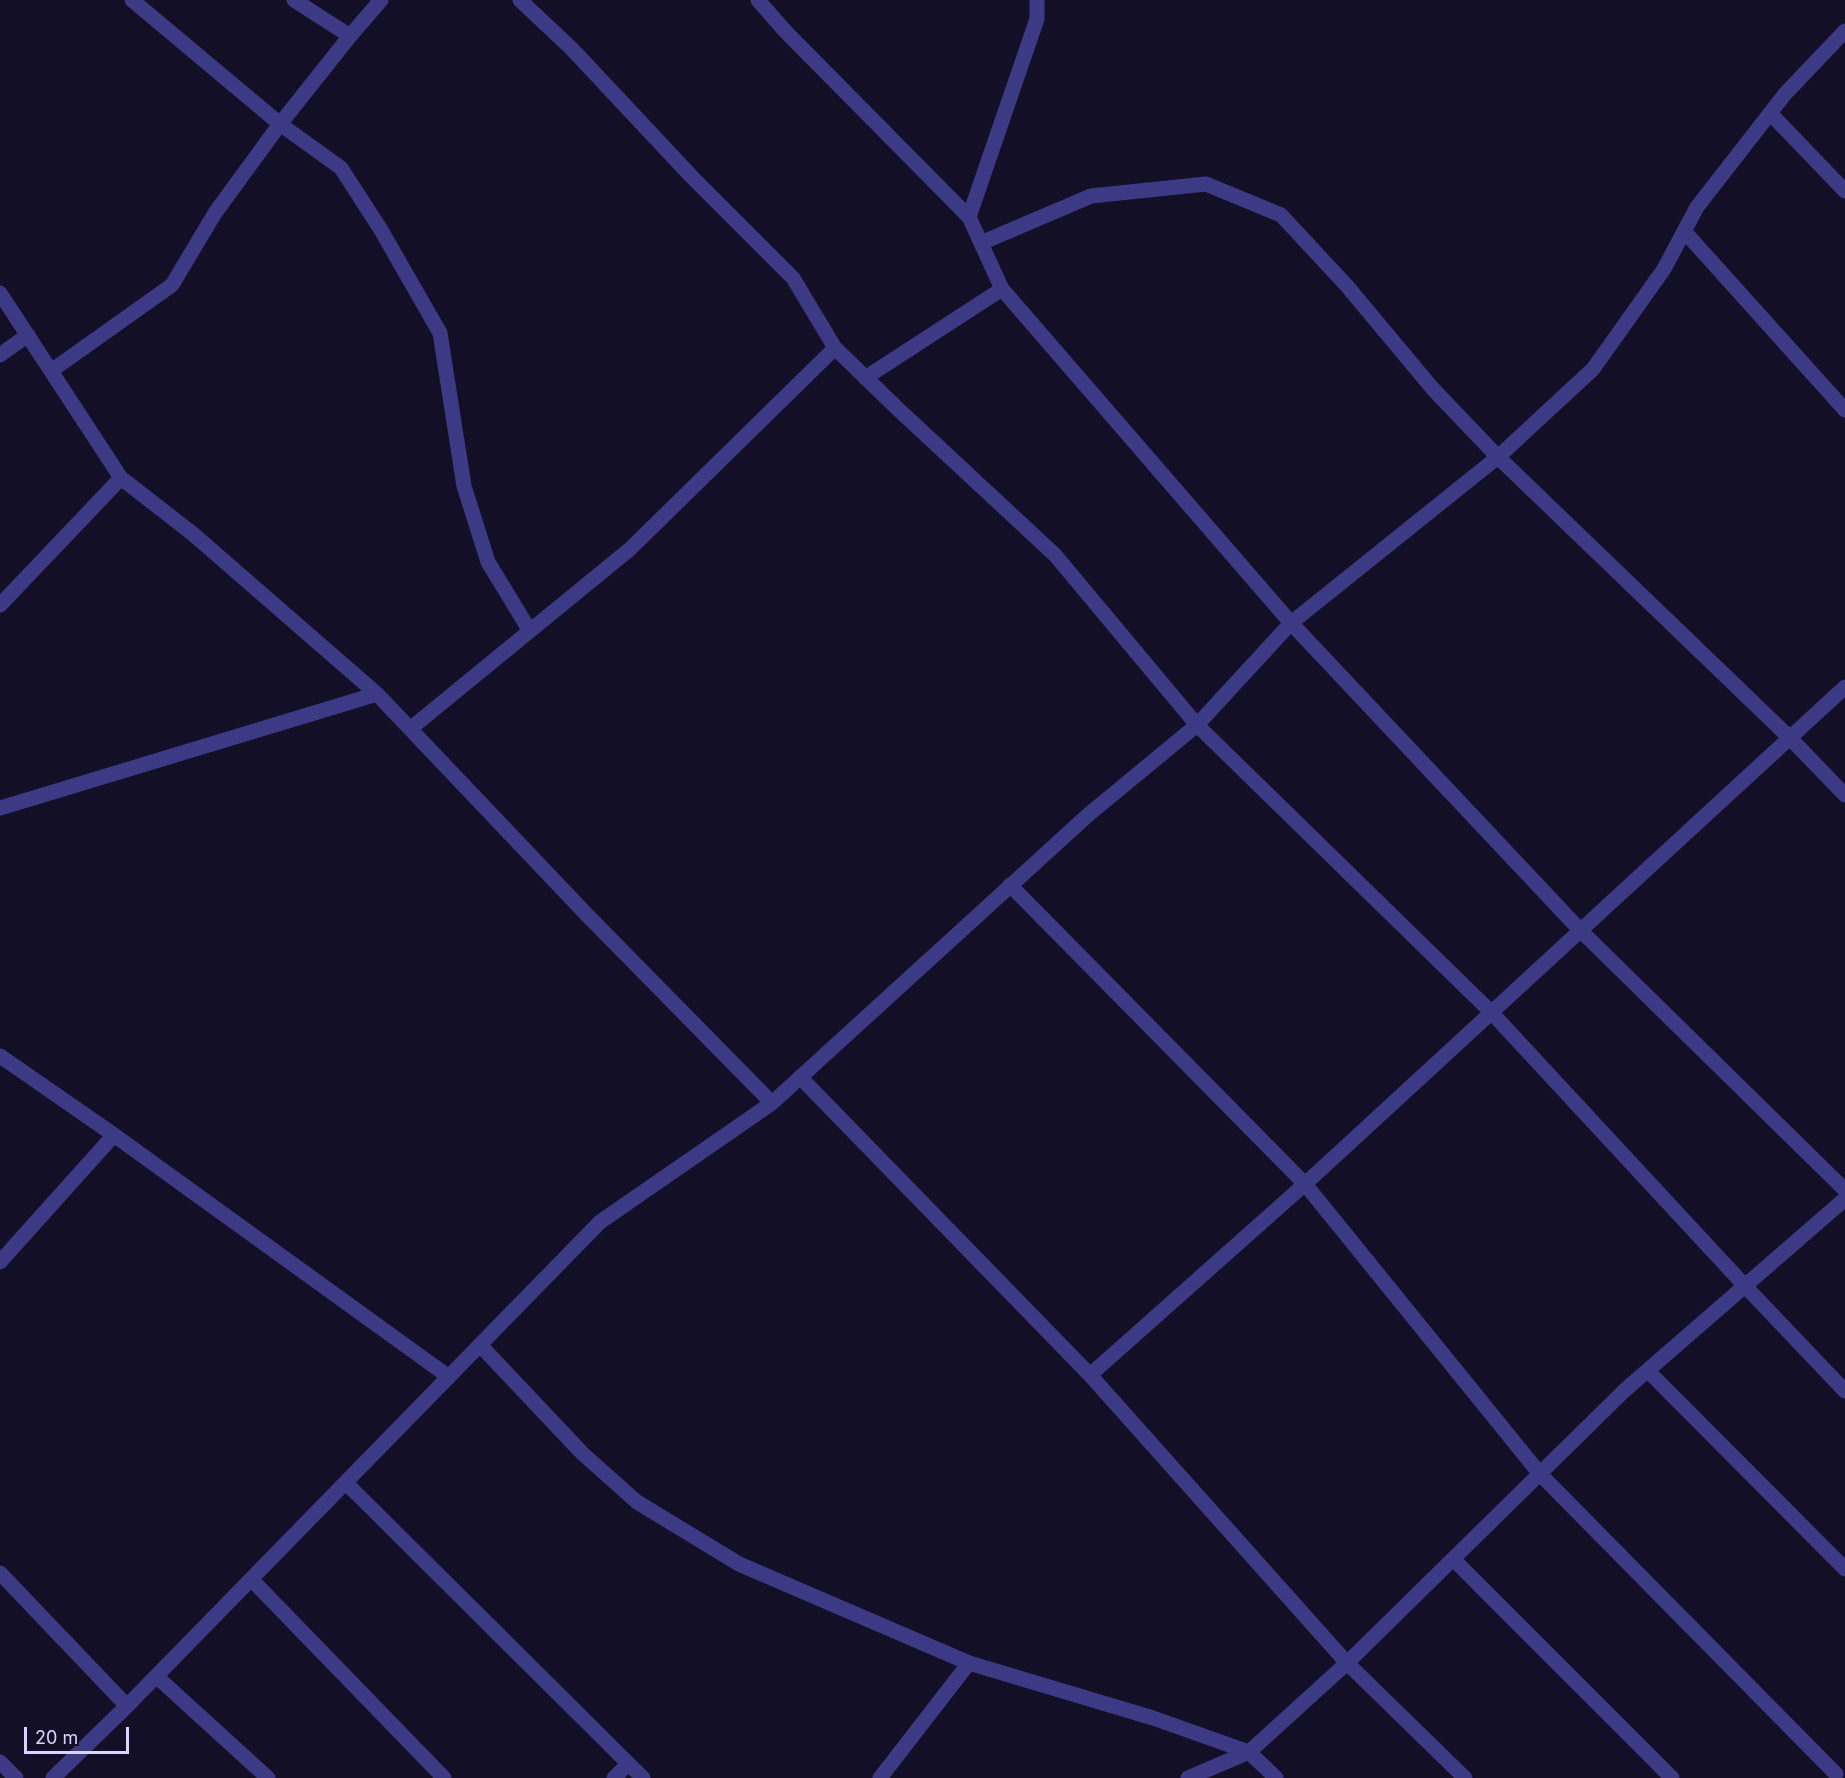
<!DOCTYPE html>
<style>
body{margin:0}
#map{position:relative;width:1845px;height:1778px;overflow:hidden;background:#130f26;font-family:Inter,sans-serif}
canvas{display:block}
.scale{position:absolute;left:24px;top:1727px;width:105px;height:27px;box-sizing:border-box;border:3px solid #d9d4ff;border-top:0;padding-left:8px;font-size:18px;line-height:21px;white-space:nowrap;color:#d9d4ff;-webkit-text-stroke:4px #130f26;paint-order:stroke}
</style>
<div id="map">
<canvas width="1845" height="1778"></canvas>
<div class="scale">20 m</div>
</div>
<script>
const ctx = document.querySelector('canvas').getContext('2d');
ctx.lineJoin = 'round';
function poly(rows) {
  const path = new Path2D();
  for (const r of rows) {
    path.moveTo(r[0], r[1]);
    for (let i = 2; i < r.length; i += 2) path.lineTo(r[i], r[i + 1]);
  }
  return path;
}
function stroke(path, color, width, dash) {
  ctx.strokeStyle = color;
  ctx.lineWidth = width;
  ctx.lineCap = dash ? 'butt' : 'round';
  ctx.setLineDash(dash || []);
  ctx.stroke(path);
}
const minor = poly([
 [132,0,280,124,341,168,381,230,440,333,464,486,488,562,530,631],
 [294,0,350,36],
 [520,0,572,49,691,176,793,278,835,348,899,410,1055,555,1197,725,1491,1012,1745,1286,1845,1391],
 [758,0,785,31,969,217],
 [1037,0,1037,19,969,217,1002,289,1291,623,1580,930,1845,1190],
 [1770,113,1845,191],
 [1684,231,1845,410],
 [981,243,1091,196,1206,184,1281,215,1347,286,1433,389,1498,457,1790,738,1845,795],
 [0,293,121,478,193,534,377,694,588,916,772,1103],
 [0,355,28,335],
 [51,371,172,285,215,213,280,124,350,36,381,0],
 [865,378,1002,289],
 [0,605,121,478],
 [410,729,630,549,835,348],
 [0,808,377,694],
 [1010,885,1305,1184,1540,1474,1836,1774],
 [0,1056,114,1135,449,1377],
 [800,1077,1090,1375],
 [0,1262,114,1135],
 [480,1345,583,1454,637,1502,739,1564,969,1663,1153,1718,1249,1752,1276,1778],
 [1648,1371,1845,1569],
 [346,1483,643,1778],
 [1453,1559,1672,1778],
 [0,1573,127,1706],
 [251,1579,444,1778],
 [156,1676,268,1778],
 [0,1762,16,1778],
 [53,1778,127,1706,600,1222,772,1103,1088,815,1197,725,1291,623,1498,457,1593,369,1664,269,1697,207,1785,94,1845,31],
 [614,1778,628,1764],
 [880,1778,969,1663],
 [1188,1778,1249,1752,1347,1663,1625,1390,1845,1199],
 [1465,1778,1347,1663,1090,1375,1305,1184,1845,687]
]);
stroke(minor, '#3d3a85', 15);
</script>
